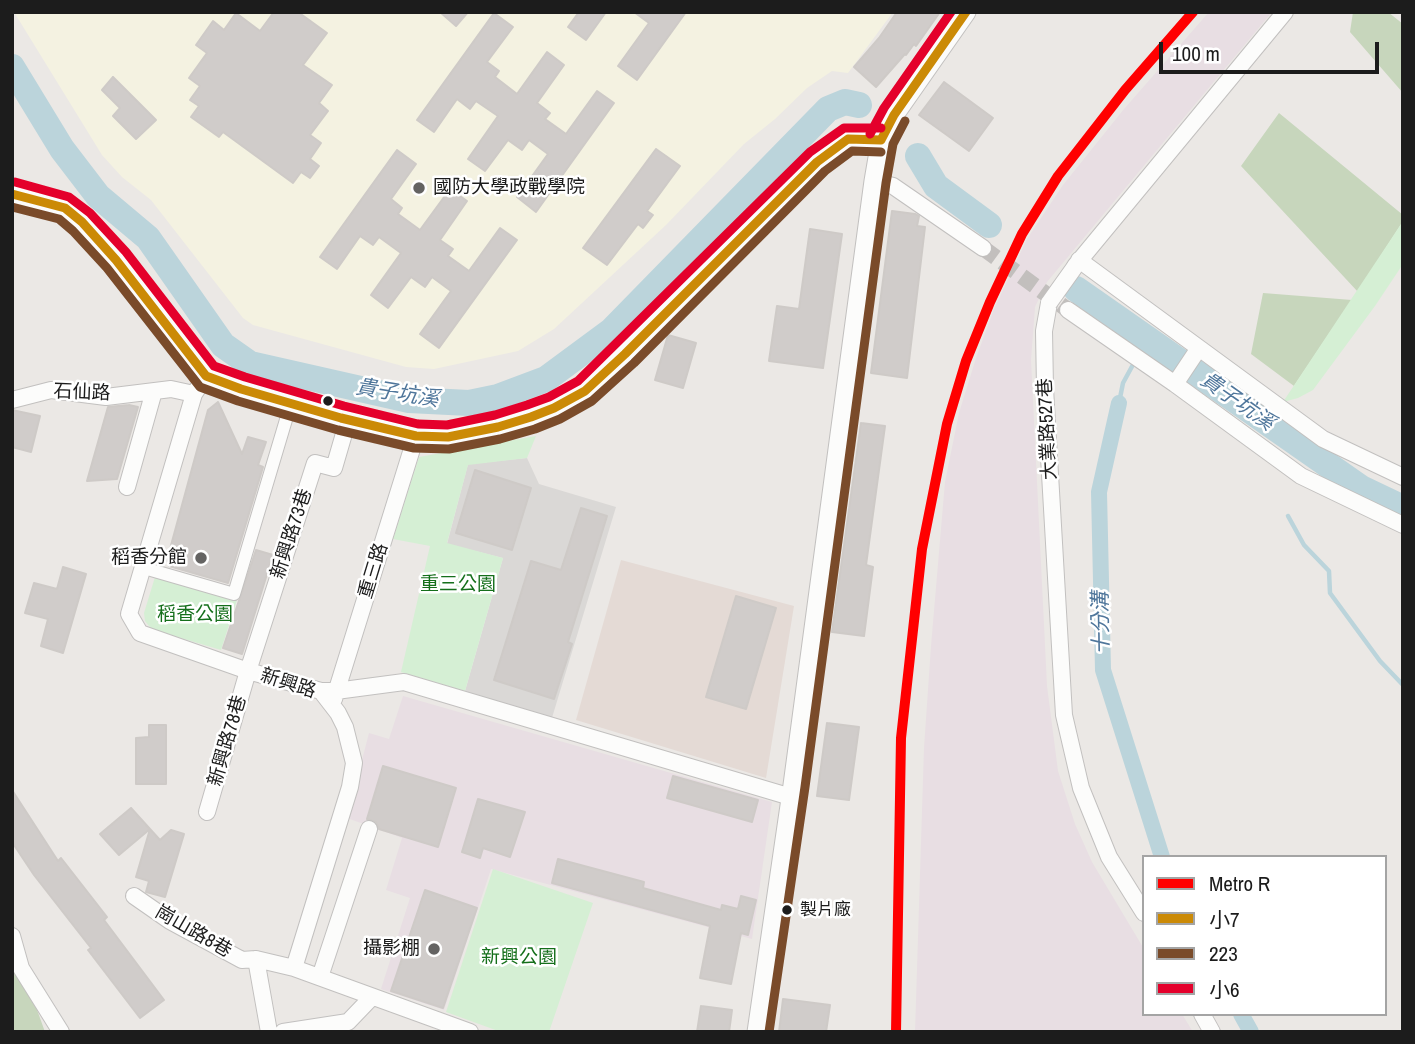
<!DOCTYPE html>
<meta charset="utf-8">
<style>
body{margin:0}
#map{position:relative;width:1415px;height:1044px;overflow:hidden;background:#ebe8e5;font-family:"Archivo Narrow","Noto Sans TC",sans-serif}
canvas{display:block}
.frame{position:absolute;inset:0;border:14px solid #1c1c1c;pointer-events:none}
.legend{position:absolute;left:1142px;top:855px;width:245px;height:161px;box-sizing:border-box;background:#fff;border:2px solid #a4a4a4;margin:0;padding:9px 12px;list-style:none;font-size:21px;color:#1c1c1c}
.legend li{display:flex;align-items:center;gap:14px;height:35px}
.legend b{width:35px;border:2px solid #a4a4a4}
.scale{position:absolute;left:1159px;top:42px;width:220px;height:32px;box-sizing:border-box;border:4px solid #1c1c1c;border-top:0;padding-left:9px;font-size:21px;line-height:24px;white-space:nowrap;color:#1c1c1c;-webkit-text-stroke:5px #fff;paint-order:stroke}
</style>
<div id="map">
<canvas width="1415" height="1044"></canvas>
<div class="frame"></div>
<ul class="legend">
<li><b style="height:9px;background:#f00"></b>Metro R</li>
<li><b style="height:9px;background:#cb8a06"></b>小7</li>
<li><b style="height:9px;background:#7a4b2a"></b>223</li>
<li><b style="height:9px;background:#e4002b"></b>小6</li>
</ul>
<div class="scale">100 m</div>
</div>
<script>
const ctx = document.querySelector('canvas').getContext('2d');
ctx.lineJoin = 'round';
function paint(path, color) {
  ctx.fillStyle = color;
  ctx.fill(path, 'evenodd');
}
function poly(rows) {
  const path = new Path2D();
  for (const r of rows) {
    path.moveTo(r[0], r[1]);
    for (let i = 2; i < r.length; i += 2) path.lineTo(r[i], r[i + 1]);
  }
  return path;
}
function stroke(path, color, width, dash) {
  ctx.strokeStyle = color;
  ctx.lineWidth = width;
  ctx.lineCap = dash ? 'butt' : 'round';
  ctx.setLineDash(dash || []);
  ctx.stroke(path);
}
function drawText(font, color, halo, rows, align = 'center') {
  ctx.font = font + ' "Archivo Narrow","Noto Sans TC",sans-serif';
  ctx.lineWidth = 5;
  ctx.setLineDash([]);
  ctx.textBaseline = 'middle';
  ctx.strokeStyle = halo;
  ctx.fillStyle = color;
  for (const [text, x, y, turn = 0] of rows) {
    ctx.save();
    ctx.translate(x, y);
    ctx.rotate((+turn || 0) * Math.PI / 180);
    ctx.textAlign = isNaN(turn) ? turn : align;
    if (halo) ctx.strokeText(text, 0, 0);
    ctx.fillText(text, 0, 0);
    ctx.restore();
  }
}
const residential = poly([
 [527,458,539,484,616,507,551,721,465,691,503,558,447,544,468,464]
]);
const industrial = poly([
 [1209,12,1272,12,1047,282,1035,307,1031,360,1047,686,1058,771,1075,824,1092,862,1144,949,1144,1014,1182,1014,1193,1032,915,1032,924,748,931,646,945,482,959,413,976,358,994,309,1027,239,1063,185,1124,109],
 [403,696,772,802,752,939,491,869,444,1010,381,989,410,898,386,890,402,838,347,818,369,733,389,739]
]);
const education = poly([
 [14,12,893,12,848,73,832,71,807,88,775,119,744,144,666,225,554,329,518,351,434,369,406,367,253,325,243,318,151,200,122,177,102,155]
]);
const military = poly([
 [621,560,794,606,766,778,576,720]
]);
const forest = poly([
 [1353,12,1388,12,1403,24,1403,93,1350,32],
 [1279,113,1403,215,1403,221,1358,292,1241,166],
 [1263,293,1352,300,1294,386,1251,354],
 [12,940,45,1032,12,1032]
]);
const park = poly([
 [1403,221,1403,264,1375,306,1313,390,1298,398,1283,402],
 [536,436,527,458,468,465,447,543,503,558,465,691,401,672,430,546,393,539,419,457],
 [155,577,237,600,221,650,154,630,149,626,145,621,144,613],
 [493,869,593,903,549,1032,501,1032,446,1012]
]);
const stream = poly([
 [1139,353,1146,338],
 [406,400,407,407],
 [1119,403,1123,383,1135,361],
 [1288,516,1304,545,1329,571,1330,593,1380,661,1403,685]
]);
const canal = poly([
 [1119,403,1099,492,1103,670,1162,857],
 [1241,1014,1251,1032]
]);
const river = poly([
 [12,67,62,149,98,196,148,238,223,345,250,364,409,400,469,403,498,397,546,379,611,331,828,109,845,102,859,105],
 [918,156,936,186,989,225],
 [1076,289,1361,488,1403,508]
]);
const building = poly([
 [274,12,298,12,327,33,303,65,332,85,319,103,328,111,310,135,321,143,310,159,319,166,310,178,301,172,293,183,223,132,219,137,191,117,199,106,190,100,200,86,189,78,207,53,196,45,213,21,224,30,236,13,260,31,274,12],
 [440,12,468,12,456,26,440,12],
 [579,12,606,12,586,40,568,27,579,12],
 [634,12,686,12,637,80,618,66,649,23,634,12],
 [897,12,940,12,916,46,914,44,906,55,905,54,876,87,854,67,879,38,897,12],
 [494,13,513,27,487,62,499,71,495,77,517,94,547,52,564,65,537,103,550,113,545,119,566,134,597,91,614,103,536,212,517,197,548,154,529,140,522,150,508,140,485,171,468,159,498,116,476,101,470,109,457,99,434,132,417,120,494,13],
 [113,77,156,120,136,139,113,116,120,108,102,90,113,77],
 [944,82,993,118,969,151,919,115,944,82],
 [656,149,680,166,647,211,653,215,643,228,638,224,607,265,583,248,656,149],
 [397,150,416,164,391,199,402,208,398,214,420,230,450,189,467,201,440,240,453,249,448,256,469,271,500,228,517,240,439,348,420,334,451,291,432,277,425,287,411,277,388,308,371,295,401,253,379,237,373,245,360,236,337,269,320,257,397,150],
 [892,211,915,214,919,216,917,226,925,227,907,378,871,373,892,211],
 [810,229,842,234,823,368,769,361,777,306,799,309,810,229],
 [668,335,696,343,683,388,655,380,668,335],
 [218,402,242,454,248,437,266,442,258,465,263,467,228,583,169,566,167,560,208,410,218,402],
 [129,405,138,407,117,479,87,481,108,407,129,405],
 [12,410,40,416,31,452,12,447,12,410],
 [861,423,885,426,866,565,873,567,864,636,832,632,861,423],
 [475,470,531,488,512,550,456,533,475,470],
 [581,508,607,516,568,642,572,644,554,699,494,680,531,561,561,570,581,508],
 [256,550,273,555,242,654,223,648,256,550],
 [63,567,86,574,63,653,41,646,48,619,25,613,34,583,57,589,63,567],
 [736,596,776,608,746,709,706,697,736,596],
 [827,723,859,727,849,800,817,796,827,723],
 [149,725,166,725,166,784,136,784,136,738,149,737,149,725],
 [383,766,456,788,438,847,379,829,376,822,367,819,383,766],
 [673,776,758,800,752,822,667,798,673,776],
 [12,790,58,861,61,858,107,917,104,920,164,1000,140,1018,88,950,91,948,34,875,12,842,12,790],
 [478,799,525,812,510,857,483,848,480,858,462,852,478,799],
 [131,808,150,829,119,855,100,834,131,808],
 [150,829,160,840,171,830,184,834,165,897,146,892,149,881,136,877,150,829],
 [558,859,644,882,643,888,721,910,722,905,738,909,741,896,756,900,748,935,741,933,731,984,700,978,710,926,552,883,558,859],
 [425,890,477,908,443,1008,391,991,425,890],
 [783,999,830,1005,826,1032,779,1032,783,999],
 [701,1006,732,1010,729,1032,697,1032,701,1006]
]);
const minorTunnel = poly([
 [983,248,1068,310]
]);
const pedestrian = poly([
 [144,568,234,594,291,403]
]);
const minor = poly([
 [874,181,893,186,983,248],
 [1079,260,1323,439,1403,477],
 [1075,266,1285,12],
 [1049,303,1044,331,1045,388,1064,715,1081,788,1109,857,1144,913],
 [1068,310,1175,384,1301,476,1403,525],
 [206,376,194,394,129,614,140,633,248,671,321,691,338,713,345,727,354,763,350,787,294,968],
 [1175,384,1199,348],
 [12,400,51,390,106,397,171,389,194,394],
 [127,487,154,391],
 [321,691,336,691,404,682,791,797],
 [334,699,416,436],
 [207,812,248,671,315,463,334,468,348,420],
 [134,896,170,921,242,960,256,959,294,968,470,1032],
 [12,936,21,968,61,1032],
 [256,959,269,1032],
 [320,977,369,829],
 [1202,1014,1212,1032],
 [283,1032,348,1022,372,997]
]);
const tertiary = poly([
 [12,194,65,208,82,222,116,260,206,376,241,389,341,418,416,436,448,437,498,427,531,417,554,408,585,391,625,354,817,162,848,139,881,140],
 [757,1032,793,785,874,181,881,140,894,115,966,12]
]);
const minorBridge = poly([
 [1049,303,1074,268]
]);
const bus1 = poly([
 [881,140,894,115,966,12],
 [12,194,65,208,82,222,116,260,206,376,241,389,341,418,416,436,448,437,498,427,531,417,554,408,585,391,625,354,817,162,848,139,881,140]
]);
const bus2 = poly([
 [12,207,59,219,73,231,107,268,200,387,238,401,338,430,414,448,449,449,500,439,535,429,560,419,592,401,634,363,825,171,852,151,881,152],
 [769,1032,805,787,886,183,893,144,905,121]
]);
const bus3 = poly([
 [870,134,884,108,951,12],
 [15,182,69,197,90,213,126,252,214,366,245,377,344,406,418,424,447,425,495,415,527,405,549,397,578,381,810,152,844,128,881,128]
]);
const metro1 = poly([
 [896,1032,901,738,922,549,947,424,966,361,990,302,1022,234,1058,176,1125,90,1193,12]
]);
const markers = [
 [419,188,7,"#646362"],
 [328,401,6,"#1c1c1c"],
 [201,558,7,"#646362"],
 [787,910,6,"#1c1c1c"],
 [434,949,7,"#646362"]
];
const busNames = [
 ["製片廠",800,910]
];
const poiNames = [
 ["國防大學政戰學院",433,188,"left"],
 ["稻香分館",187,558],
 ["攝影棚",420,949]
];
const streetNames = [
 ["石仙路",82,393,2],
 ["大業路527巷",1048,429,-93],
 ["新興路73巷",292,534,-72],
 ["重三路",374,571,-73],
 ["新興路",288,684,18],
 ["新興路78巷",228,741,-74],
 ["崗山路8巷",193,932,30]
];
const parkNames = [
 ["重三公園",458,585],
 ["稻香公園",195,615],
 ["新興公園",519,958]
];
const waterNames = [
 ["貴子坑溪",397,394,9],
 ["貴子坑溪",1237,402,35],
 ["十分溝",1102,623,-91]
];
paint(residential, '#dad8d6');
paint(industrial, '#e8dee3');
paint(education, '#f4f2e1');
paint(military, '#e4dad5');
paint(forest, '#c7d6bc');
paint(park, '#d5efd4');
stroke(stream, '#bbd4db', 4.5);
stroke(canal, '#bbd4db', 16);
stroke(river, '#bbd4db', 26);
paint(building, '#d0ccca');
stroke(building, '#cecac7', 2);
stroke(minorTunnel, '#c2bfbd', 16, [16, 8]);
stroke(pedestrian, '#c2c0bf', 14);
stroke(minor, '#c2c0bf', 18);
stroke(tertiary, '#c2c0bf', 21);
stroke(pedestrian, '#fcfcfb', 12);
stroke(minor, '#fcfcfb', 16);
stroke(tertiary, '#fcfcfb', 19);
stroke(minorBridge, '#c2c0bf', 18, []);
stroke(minorBridge, '#fcfcfb', 16);
stroke(bus1, '#cb8a06', 9);
stroke(bus2, '#7a4b2a', 9);
stroke(bus3, '#e4002b', 9);
stroke(metro1, '#f00', 10);
for (const [x, y, r, color] of markers) {
  const dot = new Path2D();
  dot.arc(x, y, r, 0, 2 * Math.PI);
  ctx.fillStyle = color;
  ctx.fill(dot);
  stroke(dot, '#fff', 2.5);
}
drawText('17px', '#1c1c1c', '#fff', busNames, 'left');
drawText('19px', '#1c1c1c', '#fff', poiNames, 'right');
drawText('19px', '#1c1c1c', '#fff', streetNames);
drawText('19px', '#156f1b', '#fff', parkNames);
drawText('italic 21px', '#4f769b', '#fff', waterNames);
</script>
